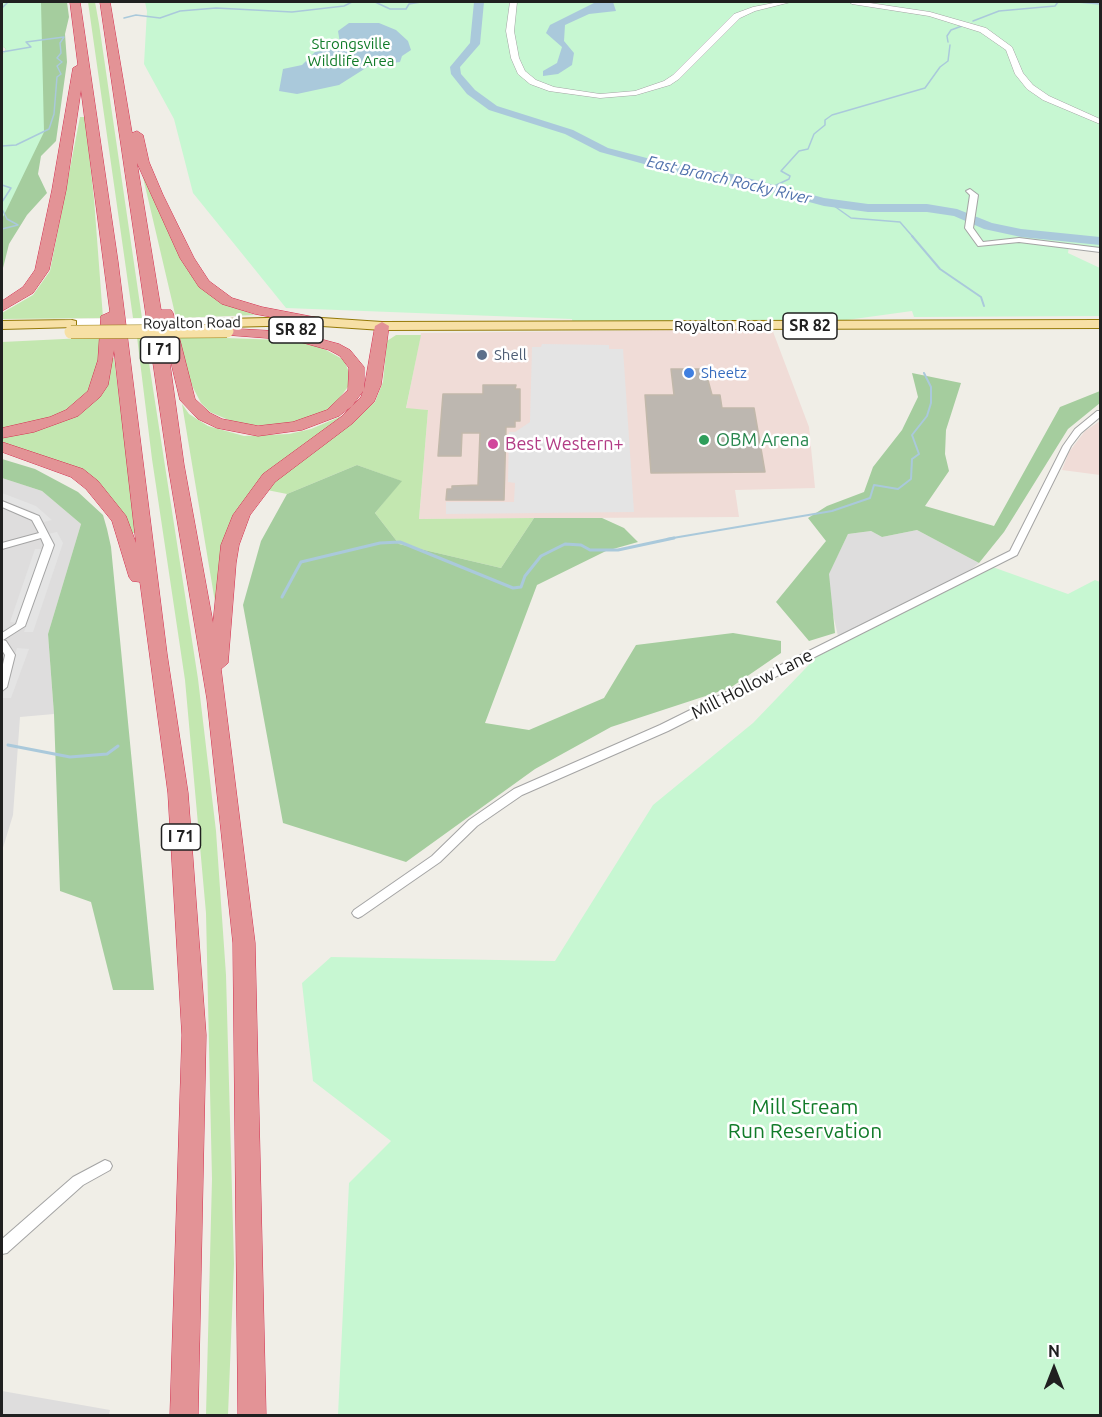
<!DOCTYPE html>
<style>
body{margin:0}
#map{position:relative;width:1102px;height:1417px;overflow:hidden;background:#f0eee7;font-family:Ubuntu,sans-serif}
canvas{display:block}
.frame{position:absolute;inset:0;border:3px solid #202020;pointer-events:none}
.north{position:absolute;left:1024px;top:1339px;width:60px;height:60px;-webkit-text-stroke:4px #fff;paint-order:stroke;rotate:0deg;font-size:16px;font-weight:700;line-height:24px;text-align:center;color:#202020}
.north::after{content:'';display:block;margin:auto;width:21px;height:27px;background:#202020;clip-path:polygon(50% 0,100% 100%,50% 72%,0 100%)}
</style>
<div id="map">
<canvas width="1102" height="1417"></canvas>
<div class="frame"></div>
<div class="north">N</div>
</div>
<script>
const ctx = document.querySelector('canvas').getContext('2d');
ctx.lineJoin = 'round';
function paint(path, color) {
  ctx.fillStyle = color;
  ctx.fill(path, 'evenodd');
}
function poly(rows) {
  const path = new Path2D();
  for (const r of rows) {
    path.moveTo(r[0], r[1]);
    for (let i = 2; i < r.length; i += 2) path.lineTo(r[i], r[i + 1]);
  }
  return path;
}
function stroke(path, color, width, dash) {
  ctx.strokeStyle = color;
  ctx.lineWidth = width;
  ctx.lineCap = dash ? 'butt' : 'round';
  ctx.setLineDash(dash || []);
  ctx.stroke(path);
}
function drawText(font, color, halo, rows, align = 'center') {
  ctx.font = font + ' Ubuntu,sans-serif';
  ctx.lineWidth = 5;
  ctx.setLineDash([]);
  ctx.textBaseline = 'middle';
  ctx.strokeStyle = halo;
  ctx.fillStyle = color;
  for (const [text, x, y, turn = 0] of rows) {
    ctx.save();
    ctx.translate(x, y);
    ctx.rotate((+turn || 0) * Math.PI / 180);
    ctx.textAlign = isNaN(turn) ? turn : align;
    if (halo) ctx.strokeText(text, 0, 0);
    ctx.fillText(text, 0, 0);
    ctx.restore();
  }
}
const residential = poly([
 [2,478,42,491,81,524,48,634,54,714,20,717,13,815,2,851],
 [917,530,979,563,969,571,838,636,829,597,829,573,848,534,871,531,882,537],
 [2,1391,110,1410,109,1415,2,1415]
]);
const commercial = poly([
 [772,329,809,427,815,488,735,490,739,517,419,519,428,410,406,409,421,333],
 [1100,421,1100,475,1062,470,1069,452,1085,431]
]);
const grass = poly([
 [88,2,95,2,99,24,142,318,133,318],
 [80,117,85,117,94,199,103,318,2,319,2,313,33,295,50,271],
 [142,173,186,263,232,306,255,315,176,318],
 [396,335,421,335,406,408,428,410,419,519,534,518,501,568,399,544,375,513,401,481,357,465,287,494,267,490,281,473,375,402,383,382,387,341],
 [105,337,98,379,84,400,56,418,2,429,2,342],
 [137,337,145,337,198,679,216,831,226,975,234,1264,228,1415,206,1415,212,1179,206,913,185,680,152,459],
 [198,337,281,340,317,345,344,360,351,377,350,384,333,407,312,419,277,426,248,425,231,421,210,412,201,403,187,376,179,338],
 [112,358,114,358,137,533,132,533,108,495,26,450,2,445,2,435,23,434,46,428,75,415],
 [182,404,189,414,208,426,244,436,289,434,311,429,344,415,256,489,216,608]
]);
const forest = poly([
 [2,2,67,2,69,17,65,34,67,62,56,141,41,156,38,174,47,193,27,215,9,244,2,272,2,56,6,49,2,46],
 [912,373,961,383,946,430,945,454,949,471,925,506,994,526,1060,407,1100,391,1100,403,1068,429,1004,532,979,563,917,530,882,537,871,531,848,534,829,574,835,633,809,641,776,602,826,541,808,518,827,506,864,492,873,467,902,430,918,397],
 [2,459,35,469,78,492,103,515,107,529,111,547,154,990,113,990,91,902,60,891,54,714,48,634,81,524,42,491,2,478],
 [357,465,402,481,375,513,399,544,501,568,534,518,602,518,624,528,638,542,606,551,537,585,485,723,529,730,604,698,636,645,733,633,781,641,781,653,730,688,611,727,535,769,406,862,283,823,243,605,261,541,287,494]
]);
const park = poly([
 [2,2,41,2,44,132,2,219,2,56,6,49,2,46],
 [145,2,1100,2,1100,250,1069,246,1068,253,1100,268,1100,316,914,317,912,311,832,322,573,326,572,319,286,308,193,193,174,119,144,64,147,11],
 [987,565,1068,594,1095,580,1100,582,1100,1415,338,1415,349,1183,391,1141,313,1081,302,983,331,957,555,961,653,805,753,723,827,646]
]);
const parking = poly([
 [542,344,609,345,609,349,623,349,634,512,446,514,446,502,514,502,515,483,508,482,509,432,515,432,530,422,532,347,541,347],
 [2,493,36,506,52,520,44,522,34,512,2,500],
 [57,532,63,543,61,549,33,632,24,632,53,549,48,534],
 [35,549,44,549,18,623,10,622],
 [17,648,29,649,11,698,2,698]
]);
const water = poly([
 [596,2,613,2,616,11,589,14,565,25,564,41,574,53,572,65,558,74,543,76,543,71,557,63,562,47,546,33,550,25],
 [349,23,379,23,396,30,408,41,411,50,402,56,400,62,369,66,339,85,297,94,279,91,283,69,302,65,315,52,336,49,340,43,338,31]
]);
const pier = poly([
 [208,318,211,337,68,338,65,319]
]);
const streamFar2 = poly([
 [375,2,390,9,406,9,409,4,421,2],
 [1077,2,1100,4],
 [2,8,8,2],
 [124,18,136,15,160,18,180,11,216,8,292,12,344,6,352,2],
 [973,21,999,11,1055,6,1058,2],
 [948,42,947,36,951,30,962,26],
 [2,52,31,47,26,42,64,37],
 [2,146,16,145,49,129,54,114,57,77,61,74,57,66,62,62,57,58,61,53,60,43,64,37],
 [2,185,11,188,2,202],
 [768,189,789,179,790,176,781,171,799,151,808,149,814,134,825,125,825,120,832,115,925,88,940,67,948,61,950,45],
 [830,203,851,218,900,222,913,237],
 [2,209,7,219,18,225,2,229]
]);
const streamFar1 = poly([
 [912,236,940,269,981,297,984,306],
 [667,539,832,511,870,498,874,485,898,489,911,479,912,459,919,454,912,435,927,416,931,403,931,387,924,373]
]);
const stream = poly([
 [282,597,301,562,380,543,400,542,513,588,521,587,525,576,541,556,565,544,581,545,590,550,618,550,674,538],
 [8,745,70,757,107,754,118,746]
]);
const river = poly([
 [474,2,484,2,480,44,460,67,461,74,475,90,497,106,573,130,608,148,666,163,732,174,824,198,868,204,927,204,957,209,992,223,1021,229,1100,237,1100,245,1021,237,984,229,954,216,927,212,868,212,824,206,731,181,666,170,600,152,565,134,489,110,467,94,451,74,450,67,470,43,474,2]
]);
const building = poly([
 [671,369,705,369,712,395,720,395,722,408,754,408,765,472,651,473,645,395,674,395,671,369],
 [483,385,516,385,515,389,520,389,520,421,515,421,515,427,506,427,504,500,446,500,447,489,452,489,452,486,478,485,480,433,462,433,461,456,438,456,443,394,483,394,483,385]
]);
const minor = poly([
 [970,189,978,195,973,228,983,242,1019,238,1100,248,1100,252,1019,242,978,246,965,228,970,195,966,191,970,189],
 [1097,411,1100,411,1100,417,1081,433,1071,446,1017,555,668,731,522,795,477,826,440,862,362,916,358,918,354,916,352,913,354,910,432,856,469,820,514,789,660,725,1010,551,1063,446,1075,429,1097,411],
 [2,501,39,516,54,545,25,626,3,640,6,641,15,655,7,687,2,691,2,669,5,655,2,650,2,633,16,624,44,545,41,538,2,549,2,543,39,533,32,520,2,507,2,501],
 [105,1160,110,1162,112,1166,110,1170,83,1185,7,1253,2,1254,2,1239,73,1177,105,1160]
]);
const tertiary = poly([
 [510,2,517,2,514,31,519,58,525,71,536,80,554,87,600,94,635,91,664,81,673,75,734,14,753,7,779,2,791,2,755,11,740,18,679,79,670,85,636,95,600,98,549,91,530,84,518,74,511,58,506,31,510,2],
 [849,2,863,2,930,12,986,28,1012,47,1023,73,1033,85,1049,96,1100,119,1100,124,1043,100,1027,89,1015,74,1006,50,980,32,929,16,852,4,849,2]
]);
const primary = poly([
 [307,317,382,322,1100,320,1100,328,382,330,307,325,226,327,220,323,226,319,307,317],
 [72,320,76,321,76,327,2,329,2,321,72,320]
]);
const motorway = poly([
 [70,2,80,2,118,262,167,654,188,793,206,1035,198,1416,170,1416,182,1035,168,793,140,582,132,581,129,577,112,521,86,489,71,477,2,452,2,442,83,469,98,481,126,516,136,543,114,350,108,385,100,397,78,416,34,432,2,438,2,428,50,417,66,410,88,391,98,360,101,316,110,312,81,90,66,190,49,270,33,293,2,311,2,301,23,287,35,270,52,190,73,68,78,65,70,2],
 [100,2,110,2,132,133,137,131,143,135,149,162,163,195,194,258,209,281,232,298,262,307,319,318,321,321,314,325,255,314,222,304,199,287,180,258,137,163,161,310,171,310,173,313,195,399,210,413,222,419,258,426,293,422,327,410,348,390,349,368,340,356,329,350,293,340,227,335,222,334,220,331,222,328,294,332,339,344,350,350,364,367,364,389,375,326,382,322,389,326,381,385,374,402,353,423,275,482,250,515,239,545,236,563,228,663,221,669,255,943,266,1416,238,1416,233,943,207,699,168,465,100,2],
 [168,350,180,400,198,419,217,428,258,436,302,430,339,416,352,406,363,391,361,397,341,417,263,474,233,515,221,545,213,623,184,465,168,350]
]);
const primaryBridge = poly([
 [71,332,227,331]
]);
const markers = [
 [482,355,6,"#5c6f8a"],
 [689,373,6,"#3f7fe0"],
 [704,440,6,"#2e9e5b"],
 [493,444,6,"#d1479c"]
];
const farParknames = [
 ["Strongsville",351,44],
 ["Wildlife Area",351,61]
];
const farStreetnames = [
 ["Royalton Road",192,323,-1],
 ["Royalton Road",723,326]
];
const farServicenames = [
 ["Shell",494,355]
];
const farShopnames = [
 ["Sheetz",701,373]
];
const farWaternames = [
 ["East Branch Rocky River",729,180,13]
];
const shields = [
 [810,326,54],
 [296,330,54],
 [160,350,39],
 [181,837,39]
];
const shieldNames = [
 ["SR 82",810,326],
 ["SR 82",296,330],
 ["I 71",160,350],
 ["I 71",181,837]
];
const leisureNames = [
 ["OBM Arena",716,440]
];
const hotelNames = [
 ["Best Western+",505,444]
];
const streetNames = [
 ["Mill Hollow Lane",752,684,-27]
];
const nearParknames = [
 ["Mill Stream",805,1107],
 ["Run Reservation",805,1131]
];
paint(residential, '#dedddd');
paint(commercial, '#f0dcd7');
paint(grass, '#c3e7b0');
paint(forest, '#a5cd9e');
paint(park, '#c7f7d2');
paint(parking, '#e4e4e4');
paint(water, '#aac9db');
paint(pier, '#fff');
stroke(streamFar2, '#aac9db', 1.5);
stroke(streamFar1, '#aac9db', 2);
stroke(stream, '#aac9db', 3);
paint(river, '#aac9db');
paint(building, '#bdb7b0');
stroke(building, '#c1b8aa', 1.5);
stroke(minor, '#a4a4a4', 2);
stroke(tertiary, '#a4a4a4', 1);
stroke(primary, '#957a08', 2);
stroke(motorway, '#d33050', 1);
paint(minor, '#fff');
paint(tertiary, '#fff');
paint(primary, '#f7e0a5');
paint(motorway, '#e39396');
stroke(primaryBridge, '#957a08', 14, []);
stroke(primaryBridge, '#f7e0a5', 13);
for (const [x, y, r, color] of markers) {
  const dot = new Path2D();
  dot.arc(x, y, r, 0, 2 * Math.PI);
  ctx.fillStyle = color;
  ctx.fill(dot);
  stroke(dot, '#fff', 2);
}
drawText('15px', '#117b29', '#fff', farParknames);
drawText('15px', '#202020', '#fff', farStreetnames);
drawText('15px', '#4e5e75', '#fff', farServicenames, 'left');
drawText('15px', '#366cbe', '#fff', farShopnames, 'left');
drawText('italic 16px', '#5071ac', '#fff', farWaternames);
for (const [x, y, w] of shields) {
  const box = new Path2D();
  box.roundRect(x - w / 2, y - 13, w, 26, 4.5);
  ctx.fillStyle = '#fff';
  ctx.fill(box);
  stroke(box, '#202020', 1.5);
}
drawText('bold 16px', '#202020', null, shieldNames);
drawText('18px', '#27864d', '#fff', leisureNames, 'left');
drawText('18px', '#b23c85', '#fff', hotelNames, 'left');
drawText('18px', '#202020', '#fff', streetNames);
drawText('21px', '#117b29', '#fff', nearParknames);
</script>
